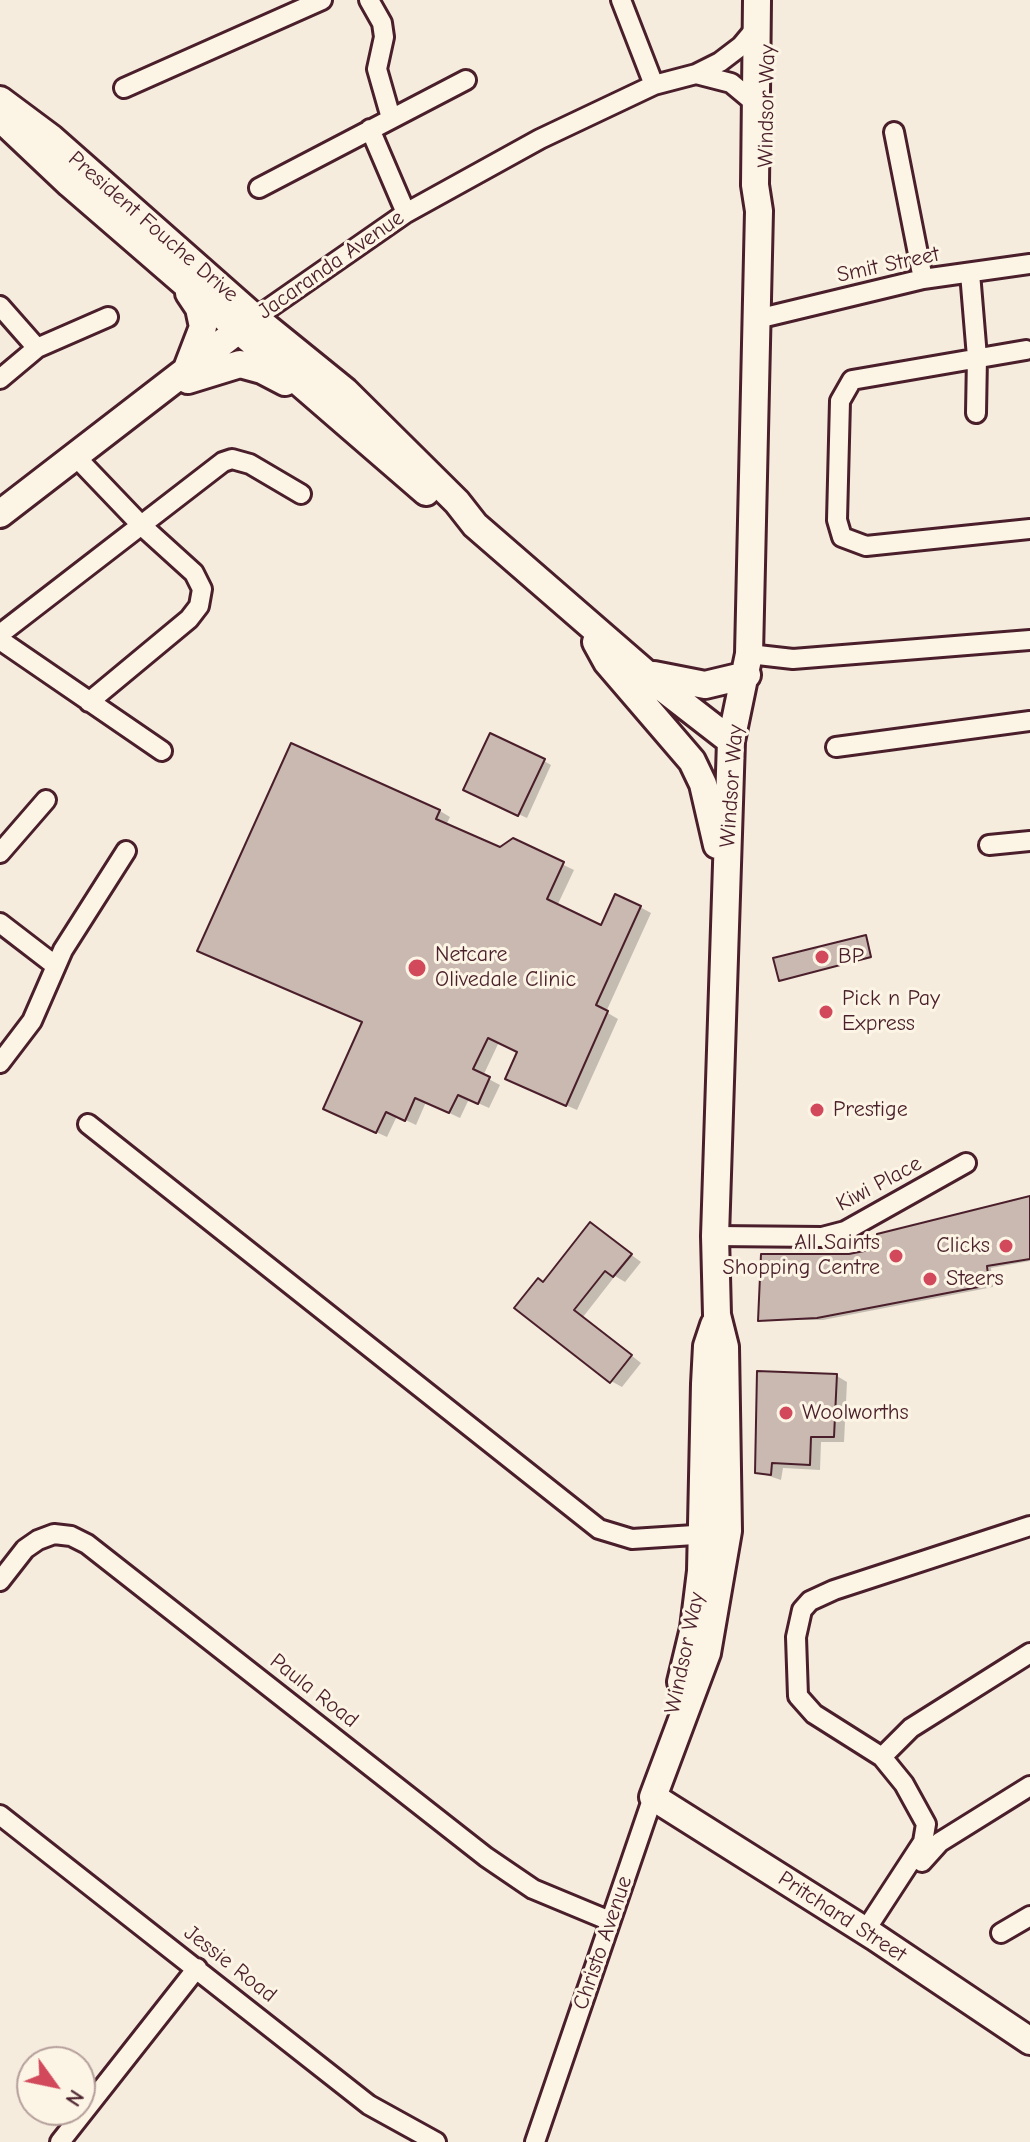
<!DOCTYPE html>
<style>
body{margin:0}
#map{position:relative;width:1030px;height:2142px;overflow:hidden;background:#f5ecde;font-family:"Comic Neue",sans-serif}
canvas{display:block}
.north{position:absolute;left:16px;top:2046px;width:80px;height:80px;box-sizing:border-box;background:#fcf5e5;border:2px solid #b59f9b;border-radius:50%;rotate:123deg;font-size:22px;font-weight:700;line-height:32px;text-align:center;color:#4a1f2b}
.north::after{content:'';display:block;margin:auto;width:28px;height:36px;background:#d1495b;clip-path:polygon(50% 0,100% 100%,50% 72%,0 100%)}
</style>
<div id="map">
<canvas width="1030" height="2142"></canvas>
<div class="north">N</div>
</div>
<script>
const ctx = document.querySelector('canvas').getContext('2d');
ctx.lineJoin = 'round';
function paint(path, color) {
  ctx.fillStyle = color;
  ctx.fill(path, 'evenodd');
}
function poly(rows) {
  const path = new Path2D();
  for (const r of rows) {
    path.moveTo(r[0], r[1]);
    for (let i = 2; i < r.length; i += 2) path.lineTo(r[i], r[i + 1]);
  }
  return path;
}
function stroke(path, color, width, dash) {
  ctx.strokeStyle = color;
  ctx.lineWidth = width;
  ctx.lineCap = dash ? 'butt' : 'round';
  ctx.setLineDash(dash || []);
  ctx.stroke(path);
}
function drawText(font, color, halo, rows, align = 'center') {
  ctx.font = font + ' "Comic Neue",sans-serif';
  ctx.lineWidth = 6;
  ctx.setLineDash([]);
  ctx.textBaseline = 'middle';
  ctx.strokeStyle = halo;
  ctx.fillStyle = color;
  for (const [text, x, y, turn = 0] of rows) {
    ctx.save();
    ctx.translate(x, y);
    ctx.rotate((+turn || 0) * Math.PI / 180);
    ctx.textAlign = isNaN(turn) ? turn : align;
    if (halo) ctx.strokeText(text, 0, 0);
    ctx.fillText(text, 0, 0);
    ctx.restore();
  }
}
const shadow = poly([
 [292,746,440,811,450,817,446,825,501,849,514,841,574,870,557,906,602,927,640,907,651,913,606,1012,618,1019,577,1110,518,1084,520,1052,499,1042,483,1076,500,1085,489,1108,469,1099,460,1118,426,1102,416,1125,397,1116,387,1137,336,1114,364,1023],
 [544,761,551,765,527,818,473,793],
 [865,937,872,958,781,979],
 [1030,1198,1030,1261,991,1268,993,1287,823,1320,760,1320,849,1256,881,1250],
 [591,1225,641,1262,625,1282,615,1276,583,1317,641,1363,622,1387,611,1381,544,1283],
 [837,1376,847,1382,844,1442,821,1442,820,1470,783,1468,781,1480,757,1472]
]);
const building = poly([
 [490,733,545,759,518,816,463,790,490,733],
 [291,743,440,810,436,819,500,847,513,838,564,862,547,899,601,925,615,894,641,906,596,1005,608,1011,566,1106,505,1079,517,1052,488,1038,473,1069,490,1077,478,1104,458,1095,449,1113,415,1098,405,1121,386,1112,376,1133,323,1109,362,1022,197,951,291,743],
 [866,935,871,957,779,981,773,958,866,935],
 [1030,1196,1030,1259,987,1266,989,1285,817,1318,758,1321,761,1254,849,1254,879,1248,877,1234,1030,1196],
 [590,1222,632,1254,613,1277,605,1271,574,1310,632,1355,610,1383,514,1308,538,1278,543,1282,590,1222],
 [757,1371,837,1374,834,1437,811,1437,810,1465,772,1463,771,1475,755,1473,757,1371]
]);
const street = poly([
 [369,0,382,23,384,37,377,69,391,118],
 [621,0,654,85],
 [696,74,731,83,755,103],
 [124,88,322,0],
 [370,129,406,213],
 [894,132,923,279],
 [259,188,466,80],
 [970,273,977,357,976,413],
 [0,306,37,348],
 [255,318,406,213,540,139,654,85,696,74,720,62,741,46,756,28],
 [757,319,923,279,1030,264],
 [1026,350,852,380,840,401,837,520,842,537,866,546,1030,529],
 [0,379,37,348,108,317],
 [75,456,141,525,194,573,202,589,199,606,189,619,89,702],
 [0,634,223,462,232,459,250,464,301,494],
 [0,640,162,751],
 [749,654,793,659,1030,640],
 [836,747,1030,721],
 [989,845,1030,841],
 [0,853,46,800],
 [0,923,56,966],
 [0,1063,32,1021,63,950,126,851],
 [88,1124,599,1529,632,1539,710,1534],
 [715,1236,822,1237,845,1231,966,1163],
 [0,1581,25,1549,38,1540,54,1534,71,1536,87,1544,486,1857,533,1889,610,1921],
 [882,1757,911,1728,1030,1653],
 [0,1815,369,2105,436,2142],
 [922,1862,940,1842,1030,1786],
 [865,1931,923,1842,926,1824,904,1784,882,1757,814,1714,798,1696,796,1637,802,1610,810,1601,834,1590,1030,1526],
 [1001,1933,1030,1916],
 [60,2142,197,1968],
 [535,2142,653,1797]
]);
const secondary = poly([
 [757,0,755,185,759,211,749,654,731,741,715,1236,717,1315,725,1347,728,1531,707,1653,653,1797,875,1937,1030,2041],
 [0,100,51,138,255,318,345,391,457,502,475,525,664,689,731,741],
 [0,118,70,184,426,492],
 [188,366,203,327,199,308,189,293],
 [188,380,240,364,262,370,285,382],
 [0,514,249,322],
 [596,642,607,662,692,761,703,784,717,845],
 [654,675,705,685,747,675],
 [681,1682,694,1628,701,1571,705,1384,707,1346,714,1325]
]);
const markers = [
 [822,957,8,"#d1495b"],
 [417,968,10,"#d1495b"],
 [826,1012,8,"#d1495b"],
 [817,1110,8,"#d1495b"],
 [1006,1246,8,"#d1495b"],
 [896,1256,8,"#d1495b"],
 [930,1279,8,"#d1495b"],
 [786,1413,8,"#d1495b"]
];
const streetNames = [
 ["Windsor Way",767,106,-89],
 ["President Fouche Drive",153,227,41],
 ["Jacaranda Avenue",331,265,-35],
 ["Smit Street",888,265,-12],
 ["Windsor Way",732,786,-86],
 ["Kiwi Place",879,1184,-28],
 ["Windsor Way",685,1653,-78],
 ["Paula Road",314,1691,38],
 ["Pritchard Street",842,1917,33],
 ["Christo Avenue",603,1943,-71],
 ["Jessie Road",230,1964,38]
];
const poiNames = [
 ["Netcare",435,955],
 ["Olivedale Clinic",435,980],
 ["BP",838,957],
 ["Pick n Pay",842,999],
 ["Express",842,1024],
 ["Prestige",833,1110],
 ["All Saints",880,1243,"right"],
 ["Shopping Centre",880,1268,"right"],
 ["Clicks",990,1246,"right"],
 ["Steers",946,1279],
 ["Woolworths",802,1413]
];
paint(shadow, '#0003');
paint(building, '#cab9b1');
stroke(building, '#4a1f2b', 2);
stroke(street, '#4a1f2b', 24);
stroke(secondary, '#4a1f2b', 32);
stroke(street, '#fcf5e5', 18);
stroke(secondary, '#fcf5e5', 26);
for (const [x, y, r, color] of markers) {
  const dot = new Path2D();
  dot.arc(x, y, r, 0, 2 * Math.PI);
  ctx.fillStyle = color;
  ctx.fill(dot);
  stroke(dot, '#fcf5e5', 3);
}
drawText('22px', '#4a1f2b', '#fcf5e5', streetNames);
drawText('22px', '#4a1f2b', '#fcf5e5', poiNames, 'left');
</script>
